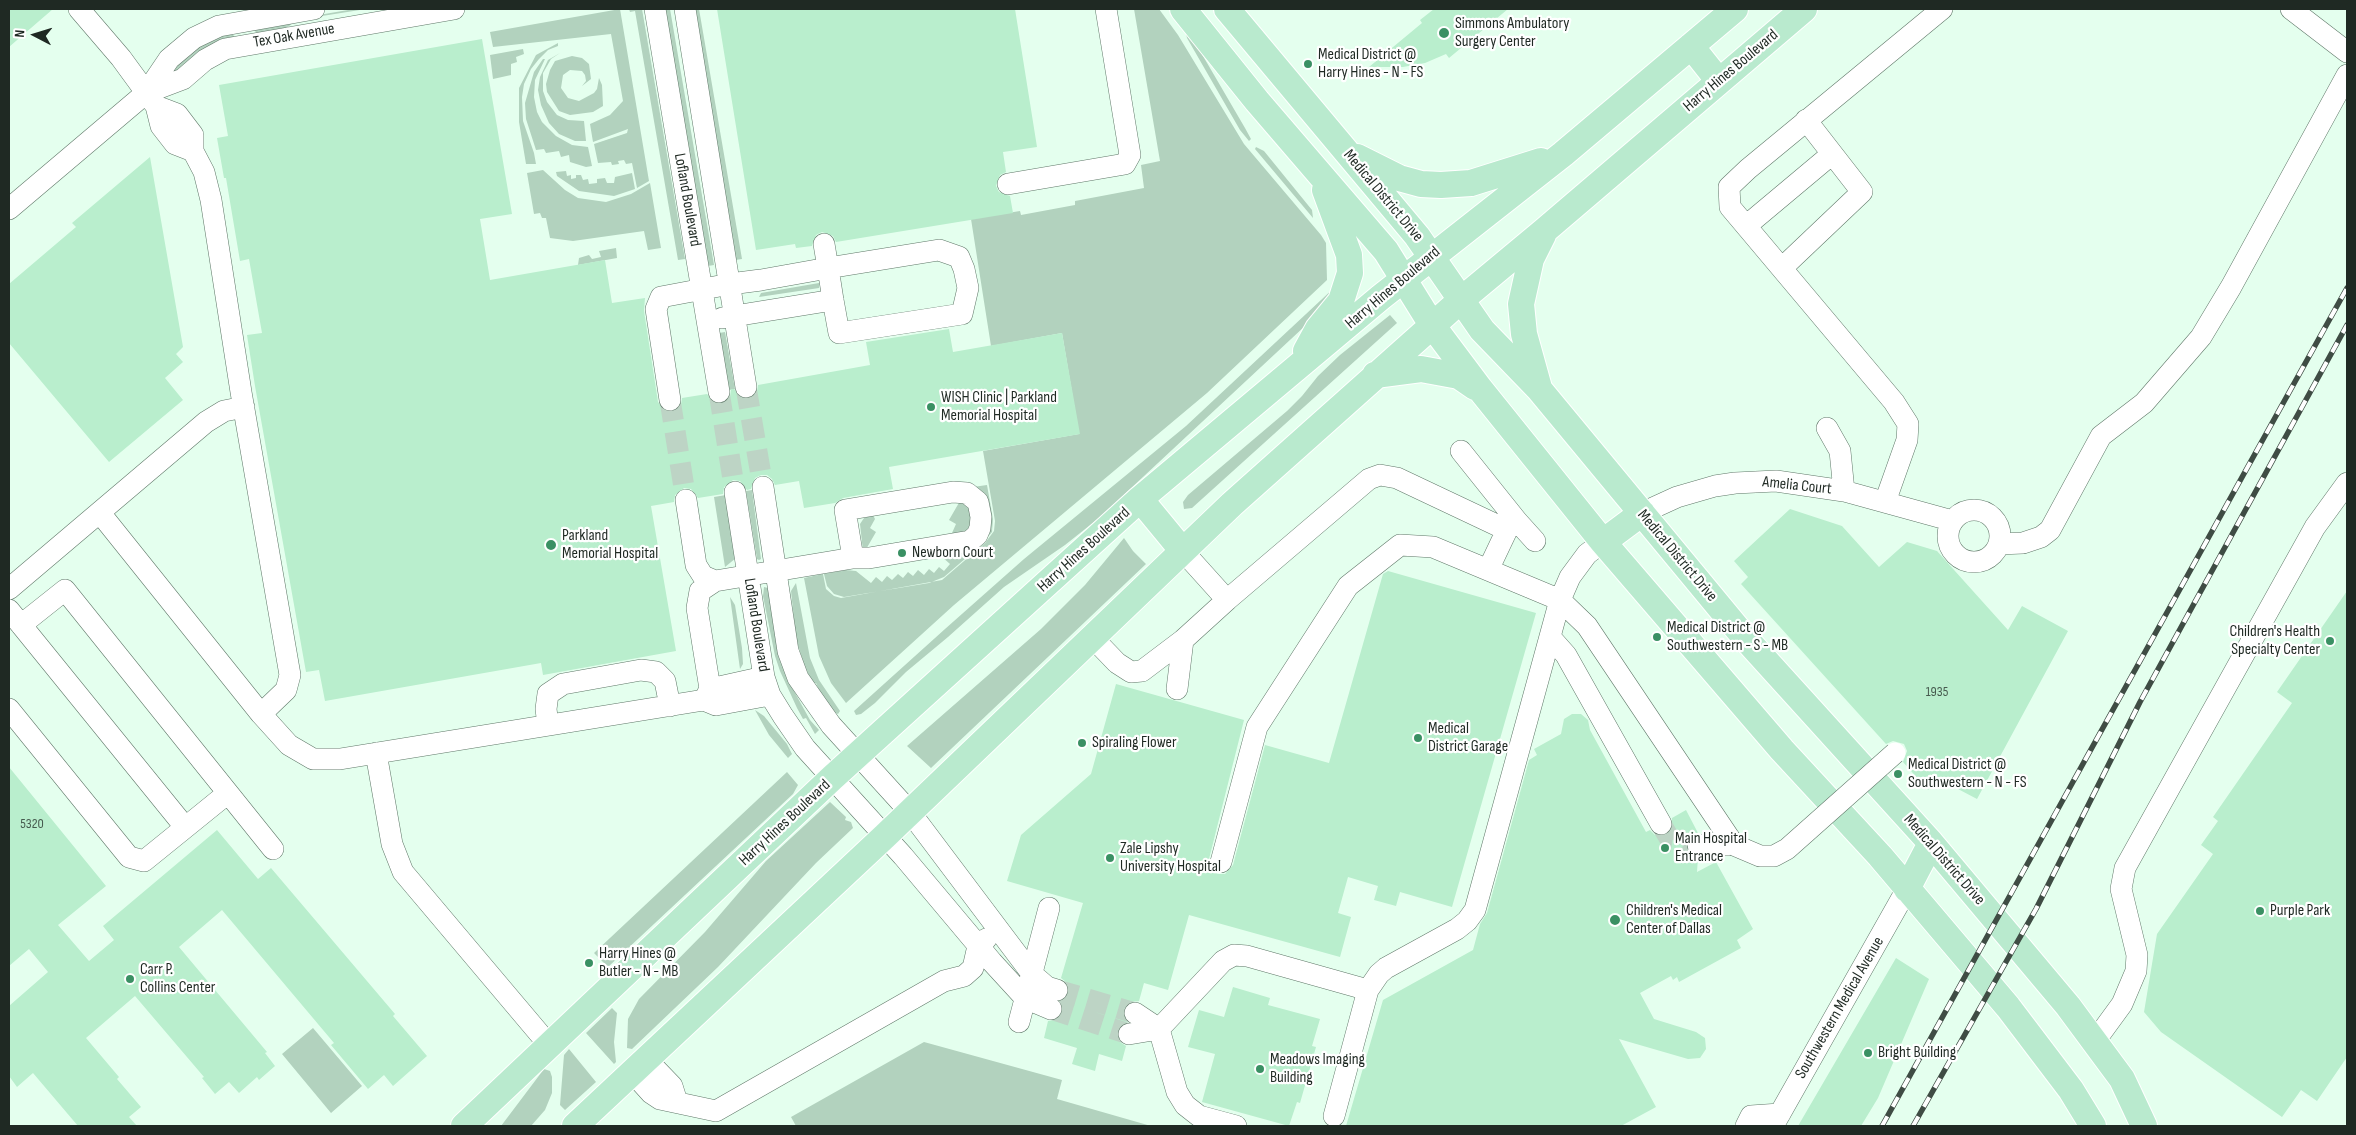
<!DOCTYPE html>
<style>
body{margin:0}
#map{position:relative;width:2356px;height:1135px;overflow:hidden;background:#e4ffee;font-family:"Sofia Sans Condensed",sans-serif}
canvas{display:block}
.frame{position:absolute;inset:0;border:10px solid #1f2923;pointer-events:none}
.north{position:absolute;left:10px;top:10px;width:50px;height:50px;-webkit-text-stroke:4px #fff;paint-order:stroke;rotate:275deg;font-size:14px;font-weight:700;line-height:20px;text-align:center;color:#1f2923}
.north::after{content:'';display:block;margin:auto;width:18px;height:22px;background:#1f2923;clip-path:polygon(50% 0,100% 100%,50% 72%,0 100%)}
</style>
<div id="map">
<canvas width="2356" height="1135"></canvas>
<div class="frame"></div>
<div class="north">N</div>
</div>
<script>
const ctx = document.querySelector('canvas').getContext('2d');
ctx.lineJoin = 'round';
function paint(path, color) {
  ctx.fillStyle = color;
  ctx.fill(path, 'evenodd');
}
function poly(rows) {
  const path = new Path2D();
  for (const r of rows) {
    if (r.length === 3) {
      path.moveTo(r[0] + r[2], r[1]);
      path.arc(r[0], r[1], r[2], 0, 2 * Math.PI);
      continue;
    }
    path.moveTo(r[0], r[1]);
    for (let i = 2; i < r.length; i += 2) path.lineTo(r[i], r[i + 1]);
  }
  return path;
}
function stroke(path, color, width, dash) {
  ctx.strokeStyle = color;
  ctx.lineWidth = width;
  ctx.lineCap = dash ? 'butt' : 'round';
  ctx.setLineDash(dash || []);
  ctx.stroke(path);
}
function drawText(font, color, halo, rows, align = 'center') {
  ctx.font = font + ' "Sofia Sans Condensed",sans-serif';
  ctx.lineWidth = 4.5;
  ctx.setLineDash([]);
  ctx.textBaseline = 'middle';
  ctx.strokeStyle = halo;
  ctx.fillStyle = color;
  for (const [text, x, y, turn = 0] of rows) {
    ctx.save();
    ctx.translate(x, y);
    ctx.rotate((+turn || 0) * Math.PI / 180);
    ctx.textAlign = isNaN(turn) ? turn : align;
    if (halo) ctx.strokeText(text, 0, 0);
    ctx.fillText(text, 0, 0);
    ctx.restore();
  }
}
const green = poly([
 [354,9,366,9,297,20,285,29,257,33,254,30,295,19],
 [620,9,649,181,637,188,632,163,626,164,624,160,618,161,619,164,612,165,611,162,598,163,594,144,627,133,628,129,593,142,590,124,610,115,623,101,611,34,493,47,490,32],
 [629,9,642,9,685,259,678,260,635,11,630,12],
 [665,9,670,9,714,265,708,266],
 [691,9,699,9,742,259,735,260],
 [1134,9,1159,9,1178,35,1244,144,1321,235,1326,243,1327,280,1207,393,954,605,846,703,831,683,819,656,804,578,823,574,826,589,834,596,841,598,942,580,985,543,994,531,995,521,983,451,1079,434,1062,333,991,346,971,219,1020,211,1021,215,1075,205,1075,201,1144,188,1141,165,1160,161],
 [1185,28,1196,44,1245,128,1251,139,1249,141,1240,130,1187,38],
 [232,33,235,38,174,74,170,67,204,39],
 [558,43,558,46,548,50,539,59,531,69,524,84,522,97,523,121,534,153,536,164,526,164,519,122,519,88,536,55],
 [523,49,524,54,516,57,517,62,511,64,511,75,493,79,490,55],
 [560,53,551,59,543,73,543,91,547,102,557,115,568,120,584,121,586,141,575,141,559,134,549,123,541,105,538,90,540,77,548,60],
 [572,56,582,58,589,64,591,79,582,86,586,81,585,75,582,71,570,70,563,75,561,88,568,98,579,101,594,93,597,89,599,78,602,85,603,106,593,112,570,115,559,111,547,92,546,84,550,70,555,61],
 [543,59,545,59,535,80,534,97,537,112,542,122,556,136,572,145,588,147,592,166,586,167,570,162,569,155,561,157,559,151,546,153,544,149,536,150,526,119,525,103,534,72],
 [1256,147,1264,151,1312,210,1313,218,1255,149],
 [543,170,565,190,578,198,606,202,631,194,650,183,661,248,648,250,644,231,573,241,550,238,546,218,542,218,540,213,534,214,527,173],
 [566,171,567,176,571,175,571,179,576,178,576,175,581,175,583,180,588,179,589,184,597,183,597,179,605,178,607,183,614,183,615,177,632,173,635,189,614,196,579,191,557,176,556,172],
 [616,248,617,258,578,265,579,258,589,255,592,259,601,257,599,251],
 [819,283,819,288,759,297,761,293],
 [1336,286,1320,312,1099,518,1065,545,1004,587,948,637,906,672,875,703,861,714,856,715,854,711,945,629,1024,559,1186,426],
 [1390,315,1397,323,1192,508,1184,509,1183,502,1188,495,1287,411,1302,396,1318,376,1340,355],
 [725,332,735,389,729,390,719,333],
 [987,485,993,519,992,532,981,545,944,577,929,583,844,597,834,594,827,586,824,574,846,570,856,571,871,583,876,577,882,582,887,576,892,580,898,574,903,578,908,572,913,576,918,570,924,575,929,569,934,573,939,567,944,571,950,564,941,556,949,553,950,556,959,554,959,551,970,549,973,487],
 [752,490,761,559,759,560,757,559,746,491],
 [726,495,736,558,725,567,714,497],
 [960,501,972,507,970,531,954,536,952,533,956,524,949,520],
 [873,515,875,519,870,528,876,532,865,551,863,551,860,524,864,518],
 [1124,538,1133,551,1146,564,931,768,907,746,1041,629,1085,585],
 [796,583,810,658,819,680,840,711,838,714,827,709,816,683,813,684,804,665,796,638,791,591],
 [764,587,768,588,789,682,810,720,819,730,815,734,806,718,803,719,797,708,780,671,775,656,763,596],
 [730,597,735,605,742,648,743,664,740,669],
 [755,710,764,716,787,744,792,754,788,758,769,735],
 [787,772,798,785,793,794,608,967,594,953],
 [830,802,846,817,845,820,851,822,853,828,816,863,718,967,632,1049,627,1048,628,1019,639,999,705,932,766,861],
 [612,1008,617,1013,614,1042,616,1062,614,1064,586,1033],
 [313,1028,362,1086,331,1113,282,1054],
 [924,1042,1062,1080,1057,1099,1151,1126,796,1126,791,1117],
 [569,1049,596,1082,565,1110,560,1105,564,1055],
 [544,1069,550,1071,552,1077,552,1093,545,1110,531,1126,501,1126]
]);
const building = poly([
 [9,9,53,9,9,47],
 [717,9,1015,9,1037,147,1003,152,1006,172,1000,175,996,186,999,192,1010,196,1013,213,836,242,833,236,822,232,816,235,812,246,796,248,795,244,756,250],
 [1434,9,1508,9,1449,58,1446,54,1425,63,1403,67,1369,67,1422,23,1420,20],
 [482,39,512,214,480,219,490,280,605,260,612,303,645,298,644,311,658,402,665,411,671,412,677,410,681,405,682,398,707,394,714,403,722,404,730,397,731,389,734,389,741,398,748,399,757,392,758,385,870,365,866,342,949,329,953,352,1062,333,1080,434,889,467,893,489,843,498,835,503,804,508,799,481,775,485,772,479,767,475,761,475,755,478,751,489,747,490,740,481,733,480,724,487,723,494,698,498,691,489,684,488,675,495,674,502,651,506,676,651,543,675,541,663,325,701,319,670,306,672,255,386,247,335,262,333,249,259,240,261,226,178,224,178,217,138,228,136,219,85],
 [150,157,183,347,176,354,183,362,165,378,183,400,109,462,9,343,9,284,76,227,72,223],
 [1790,509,1842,526,1879,567,1907,542,1937,551,2008,630,2022,606,2068,631,1977,799,1939,779,1928,790,1903,762,1907,751,1904,744,1893,741,1886,744,1741,584,1748,577,1734,561],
 [1388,571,1536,613,1452,907,1400,892,1396,906,1374,900,1378,886,1348,877,1338,913,1351,917,1340,957,1189,915,1168,990,1144,983,1139,1001,1130,1002,1124,1006,1123,1013,1127,1022,1121,1025,1117,1036,1120,1042,1126,1046,1122,1061,1099,1054,1095,1071,1072,1064,1077,1048,1044,1038,1048,1021,1058,1019,1062,1014,1063,1008,1061,1002,1069,993,1066,982,1061,978,1083,903,1007,881,1021,835,1091,774,1116,684,1244,720,1209,859,1209,866,1213,871,1218,874,1225,874,1233,865,1265,745,1329,763,1383,574],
 [2347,591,2347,1057,2317,1101,2301,1090,2282,1117,2161,1032,2144,1012,2157,934,2213,854,2201,845,2218,821,2213,817,2292,703,2277,692],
 [1572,714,1581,714,1588,720,1590,730,1646,832,1650,830,1655,835,1667,835,1672,830,1672,818,1686,810,1698,833,1691,834,1686,845,1687,852,1698,857,1697,872,1716,862,1753,929,1737,940,1741,948,1679,982,1677,977,1673,980,1671,976,1640,993,1654,1019,1696,1032,1705,1038,1706,1049,1700,1058,1688,1059,1619,1039,1656,1107,1621,1126,1346,1126,1383,1000,1473,950,1480,924,1487,913,1529,760,1537,755,1534,749,1561,734,1564,719],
 [9,767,106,886,58,925,89,961,114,940,103,926,217,830,258,879,271,868,395,1014,393,1016,427,1056,393,1086,384,1075,368,1089,331,1045,334,1043,222,910,179,947,267,1052,265,1053,275,1066,259,1080,257,1077,239,1093,229,1082,215,1094,202,1078,204,1077,135,996,86,1038,119,1077,117,1079,141,1107,129,1117,137,1126,78,1126,33,1073,17,1087,9,1076,9,1006,48,972,29,949,9,966],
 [1896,958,1929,979,1878,1098,1861,1126,1798,1126],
 [1233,987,1270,998,1268,1005,1320,1019,1312,1046,1316,1047,1300,1103,1297,1102,1289,1126,1202,1102,1215,1054,1188,1047,1199,1010,1224,1017]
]);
const minorTunnel = poly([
 [746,387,763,487],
 [719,392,735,492],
 [670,400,686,500],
 [1661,824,1671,841,1698,845],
 [1057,990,1135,1013],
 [1051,1009,1129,1034]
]);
const minor = poly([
 [79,9,121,58,156,106,161,126,175,144,193,151],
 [655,9,719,392],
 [685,9,746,387],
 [2291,9,2347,52],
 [146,93,183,79,205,60,225,49,454,9],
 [156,106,177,114,193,135,193,151,204,172,211,200,241,392,290,675,286,690,261,714],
 [1008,184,1125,164,1130,155,1106,9],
 [9,209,146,93,169,59,194,38,219,26,314,9],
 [1746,226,1832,154],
 [1782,268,1862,192,1806,120],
 [722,318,833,300],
 [670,400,656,309,661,297,730,284,761,280,828,268,939,250,959,257,964,269,968,288,962,314,839,333,833,300,828,268,824,244],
 [1827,428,1840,451,1844,491],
 [1461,451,1517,521,1507,530],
 [763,487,788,651,798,678,831,725,910,812,1032,974,1047,987,1057,990],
 [735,492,764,677,770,695,783,716,805,748,903,856,992,962,1025,998,1051,1009],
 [686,500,696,565,703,576,715,581],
 [1885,502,1907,440,1908,424,1894,402,1730,207,1729,187,1748,169,1942,9],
 [1974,536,26],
 [100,513,261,714,289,745,313,759,340,759,704,700],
 [1642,513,1677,497,1715,486,1735,483,1776,481,1844,491,1953,521],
 [1517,521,1535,541],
 [1999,544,2023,543,2041,537,2050,530,2101,436,2144,403,2201,337,2231,287,2347,75],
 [9,589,206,422,224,411,244,407],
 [1227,600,1369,479,1380,475,1397,478,1507,530,1488,570],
 [9,610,185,827],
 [21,625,65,590,273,849],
 [1092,637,1117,663,1131,672,1142,671,1183,640],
 [1550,637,1566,655,1661,824],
 [764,677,710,689,704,700,716,705,770,695],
 [710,689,697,608,700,591,715,581,853,558,869,558,970,541,977,535,980,528,981,517,978,502,967,493,953,492,845,510,853,558],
 [1177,689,1183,640,1227,600,1182,550],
 [9,709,129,857,144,861,228,793],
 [548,725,546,709,548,694,563,684,641,670,656,672,665,681,670,706],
 [376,753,392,844,403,872,549,1045],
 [1698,845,1734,845],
 [1221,862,1257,727,1348,586,1400,545,1433,547,1560,600,1587,626,1734,845],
 [1135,1013,1159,1029,1177,1092,1185,1105,1199,1116,1236,1126],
 [1019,1022,1049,908],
 [1129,1034,1159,1029,1223,961,1234,955,1247,956,1368,990],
 [2095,1041,2122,1004,2136,971,2137,955,2121,889,2125,868,2315,527,2347,483],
 [646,1059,672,1086,677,1102],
 [632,1072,651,1093,660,1099,716,1111,944,981,964,976,973,968,978,946,986,939],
 [1334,1116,1368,990,1379,974,1386,968,1457,929,1467,921,1475,910,1560,600,1570,577,1587,554,1603,542],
 [1746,1126,1751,1116,1780,1114],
 [1773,1126,1907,889]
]);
const major = poly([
 [1183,9,1257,101,1386,251,1432,325,1480,389,1603,542,1782,750,1880,856,2008,1007,2071,1090,2093,1126],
 [1227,9,1417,236,1482,330,1539,389,1746,639,1931,843,2068,1006,2122,1079,2144,1126],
 [1691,46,1718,80],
 [1357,157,1399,178,1421,184,1441,185,1471,183,1541,161],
 [1306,351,1318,329,1341,301,1350,273,1349,255,1325,190],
 [1375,375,1421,369,1459,376,1475,387],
 [1539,388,1524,334,1521,304,1531,259,1543,235],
 [1140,499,1182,550],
 [1603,542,1642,513],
 [1907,889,1931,843],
 [464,1126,832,778,1140,499,1381,297,1563,154,1735,9],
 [575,1126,885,836,1232,504,1461,300,1544,231,1804,9]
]);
const rail = poly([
 [1882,1126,2347,288],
 [1913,1126,2036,909,2140,702,2347,325]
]);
const minorBridge = poly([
 [1734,845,1760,856,1774,856,1787,849,1895,753]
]);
const markers = [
 [1444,33,6,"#3a9063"],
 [1308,64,5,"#3a9063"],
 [931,407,5,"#3a9063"],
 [551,545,6,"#3a9063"],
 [902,553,5,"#3a9063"],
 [1657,637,5,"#3a9063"],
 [2330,641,5,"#3a9063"],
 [1418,738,5,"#3a9063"],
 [1082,743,5,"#3a9063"],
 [1898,774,5,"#3a9063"],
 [1665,848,5,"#3a9063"],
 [1110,858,5,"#3a9063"],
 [2260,911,5,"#3a9063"],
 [1615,920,6,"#3a9063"],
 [589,963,5,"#3a9063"],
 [130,979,5,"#3a9063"],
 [1868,1053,5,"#3a9063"],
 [1260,1069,5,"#3a9063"]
];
const numberNames = [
 ["1935",1937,692],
 ["5320",32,824]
];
const poiNames = [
 ["Simmons Ambulatory",1455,24],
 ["Surgery Center",1455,42],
 ["Medical District @",1318,55],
 ["Harry Hines - N - FS",1318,73],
 ["WISH Clinic | Parkland",941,398],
 ["Memorial Hospital",941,416],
 ["Parkland",562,536],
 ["Memorial Hospital",562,554],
 ["Newborn Court",912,553],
 ["Medical District @",1667,628],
 ["Southwestern - S - MB",1667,646],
 ["Children's Health",2320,632,"right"],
 ["Specialty Center",2320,650,"right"],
 ["Medical",1428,729],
 ["District Garage",1428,747],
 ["Spiraling Flower",1092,743],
 ["Medical District @",1908,765],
 ["Southwestern - N - FS",1908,783],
 ["Main Hospital",1675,839],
 ["Entrance",1675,857],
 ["Zale Lipshy",1120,849],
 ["University Hospital",1120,867],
 ["Children's Medical",1626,911],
 ["Center of Dallas",1626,929],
 ["Purple Park",2270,911],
 ["Harry Hines @",599,954],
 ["Butler - N - MB",599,972],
 ["Carr P.",140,970],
 ["Collins Center",140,988],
 ["Bright Building",1878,1053],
 ["Meadows Imaging",1270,1060],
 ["Building",1270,1078]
];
const streetNames = [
 ["Tex Oak Avenue",294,36,-10],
 ["Harry Hines Boulevard",1731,71,-40],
 ["Medical District Drive",1383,196,50],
 ["Lofland Boulevard",687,200,80],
 ["Harry Hines Boulevard",1393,288,-40],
 ["Amelia Court",1797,486,6],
 ["Harry Hines Boulevard",1084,550,-42],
 ["Medical District Drive",1677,556,50],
 ["Lofland Boulevard",756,625,81],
 ["Harry Hines Boulevard",785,823,-43],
 ["Medical District Drive",1944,860,49],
 ["Southwestern Medical Avenue",1840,1008,-60]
];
paint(green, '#b2d2be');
paint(building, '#b9eecd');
stroke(minorTunnel, '#bdd4c5', 21, [21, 11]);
stroke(minor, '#607869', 22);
stroke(major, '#fff', 28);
stroke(minor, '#fff', 21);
stroke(major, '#b9eace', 26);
stroke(rail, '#3f4c44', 5.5);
stroke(rail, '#fff', 4, [11]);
stroke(minorBridge, '#607869', 22, []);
stroke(minorBridge, '#fff', 21);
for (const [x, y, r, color] of markers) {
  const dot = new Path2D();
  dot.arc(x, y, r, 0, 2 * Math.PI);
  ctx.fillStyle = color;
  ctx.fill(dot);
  stroke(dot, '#fff', 2);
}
drawText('14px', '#465a4e', null, numberNames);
drawText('16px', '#1f2923', '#fff', poiNames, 'left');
drawText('16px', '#1f2923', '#fff', streetNames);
</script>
